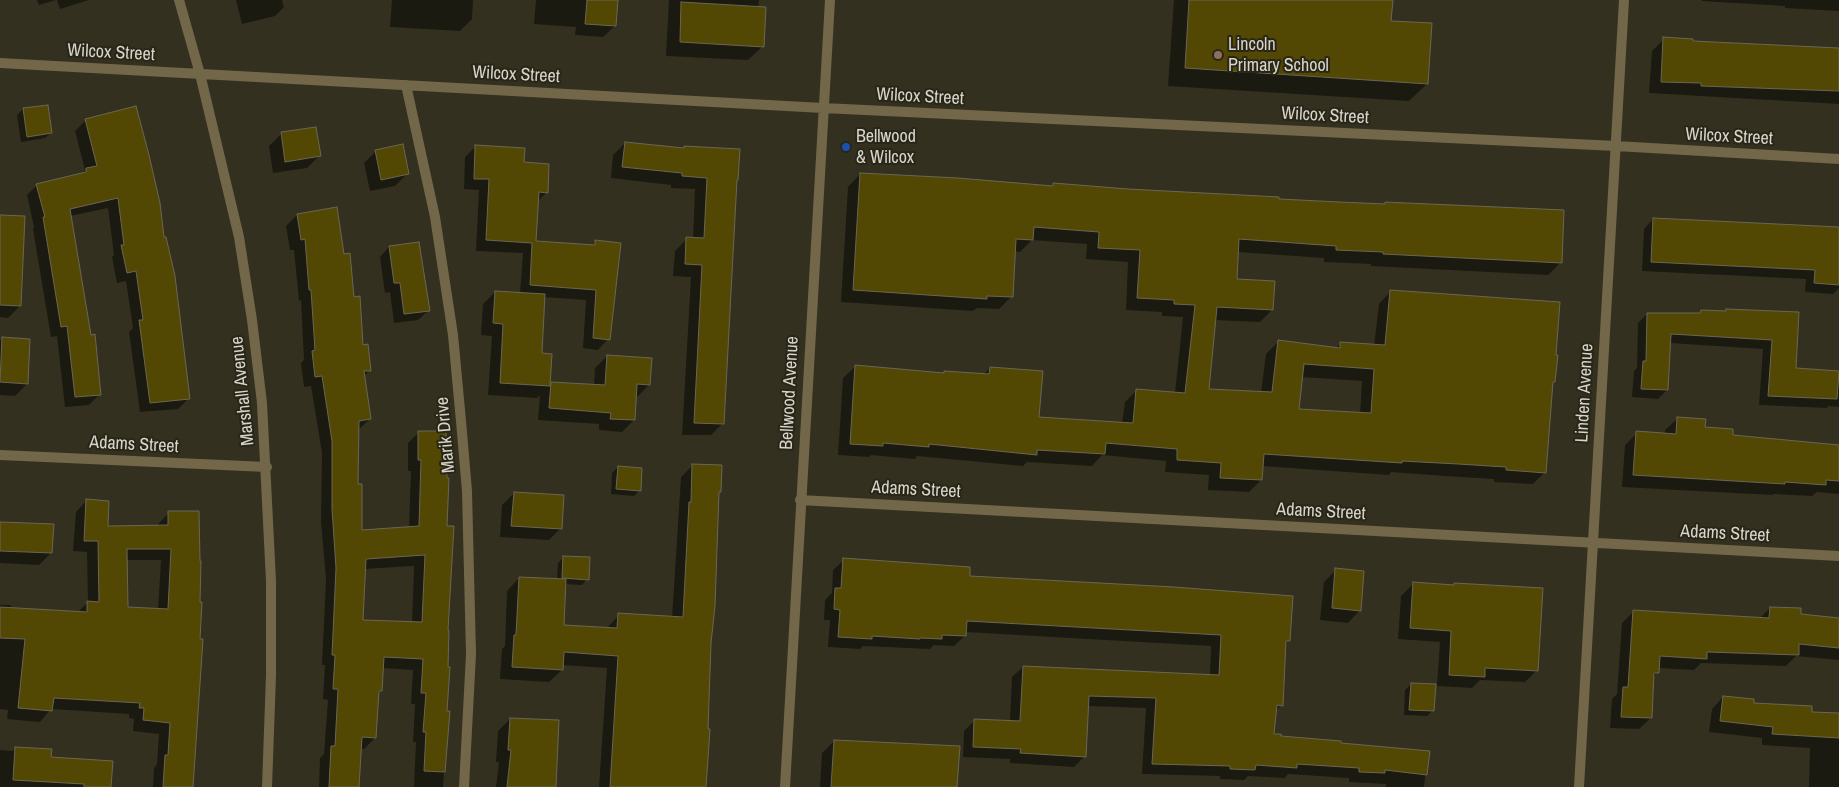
<!DOCTYPE html>
<style>
body{margin:0}
canvas{display:block;background:#333020}
</style>
<canvas width="1839" height="787"></canvas>
<script>
const ctx = document.querySelector('canvas').getContext('2d');
ctx.lineJoin = 'round';
function paint(path, color) {
  ctx.fillStyle = color;
  ctx.fill(path, 'evenodd');
}
function poly(rows) {
  const path = new Path2D();
  for (const r of rows) {
    path.moveTo(r[0], r[1]);
    for (let i = 2; i < r.length; i += 2) path.lineTo(r[i], r[i + 1]);
  }
  return path;
}
function stroke(path, color, width, dash) {
  ctx.strokeStyle = color;
  ctx.lineWidth = width;
  ctx.lineCap = dash ? 'butt' : 'round';
  ctx.setLineDash(dash || []);
  ctx.stroke(path);
}
function drawText(font, color, halo, rows, align = 'center') {
  ctx.font = font + ' "Archivo Narrow",sans-serif';
  ctx.lineWidth = 4;
  ctx.setLineDash([]);
  ctx.textBaseline = 'middle';
  ctx.strokeStyle = halo;
  ctx.fillStyle = color;
  for (const [text, x, y, turn = 0] of rows) {
    ctx.save();
    ctx.translate(x, y);
    ctx.rotate((+turn || 0) * Math.PI / 180);
    ctx.textAlign = isNaN(turn) ? turn : align;
    if (halo) ctx.strokeText(text, 0, 0);
    ctx.fillText(text, 0, 0);
    ctx.restore();
  }
}
const shadow = poly([
 [37,0,56,0,39,5],
 [57,0,89,0,60,9],
 [236,0,282,0,284,7,275,16,242,24],
 [392,0,473,0,472,19,460,31,390,27],
 [536,0,617,0,615,26,603,37,575,35,576,27,534,24],
 [669,0,759,0,758,8,762,47,748,60,666,56],
 [1174,0,1392,0,1390,22,1427,84,1409,101,1168,86],
 [1702,0,1839,0,1839,11,1785,8,1785,6,1702,1],
 [1664,39,1691,42,1839,49,1839,104,1649,93,1652,51],
 [135,108,189,398,178,409,140,412,129,332,133,328,126,281,117,283,112,257,114,255,108,208,70,216,100,394,89,405,65,407,57,336,51,337,33,229,34,227,27,195,37,185,81,174,85,170,75,131,86,120],
 [23,109,51,133,45,138,21,142,17,115],
 [315,129,319,156,307,168,273,173,269,146,281,134],
 [625,143,682,149,685,147,735,181,723,423,711,435,682,435,691,277,673,276,675,251,687,239,693,239,695,189,671,188,671,185,611,178,613,155],
 [476,146,523,164,547,192,537,202,535,243,592,246,596,241,608,339,598,350,583,348,586,300,544,297,541,354,549,386,552,383,594,386,595,368,607,356,649,385,637,397,635,396,634,420,622,432,599,430,599,424,538,420,540,395,537,398,488,395,492,336,481,335,483,304,495,292,520,293,523,253,476,251,479,190,464,189,465,157],
 [376,151,407,174,395,186,370,191,364,163],
 [860,174,1051,187,1053,184,1277,200,1384,205,1386,203,1560,263,1548,275,1371,266,1371,264,1324,262,1324,258,1237,252,1236,280,1272,310,1260,322,1214,320,1207,390,1261,393,1266,354,1278,342,1336,348,1341,343,1374,346,1379,304,1391,291,1554,382,1551,384,1545,472,1533,484,1494,482,1494,479,1445,476,1391,472,1389,475,1262,466,1261,480,1249,492,1208,490,1209,475,1165,472,1166,461,1102,455,1092,466,1027,462,1023,466,917,456,915,459,871,455,869,457,838,455,843,378,856,366,943,374,944,372,983,375,990,368,1038,418,1122,423,1125,402,1137,390,1175,393,1183,317,1162,316,1162,312,1126,310,1128,262,1086,259,1087,244,1032,240,1020,252,1014,251,1011,297,999,309,977,308,973,311,841,302,848,187],
 [1302,377,1362,381,1360,414,1298,410],
 [297,215,343,255,362,346,370,370,363,377,370,419,358,430,357,485,361,531,409,528,411,471,408,471,408,443,419,432,446,527,446,712,448,712,443,787,414,787,416,742,413,742,415,704,411,704,413,670,382,668,381,691,378,694,375,738,364,749,360,749,358,787,319,787,320,758,324,754,328,700,323,699,325,665,322,665,326,580,321,521,322,453,311,386,304,387,301,363,304,360,301,300,299,301,294,250,290,250,286,226],
 [414,566,412,623,362,621,364,569],
 [0,216,20,306,8,318,0,317],
 [1653,219,1839,228,1839,288,1833,294,1805,292,1806,279,1642,271,1644,229],
 [389,247,428,311,418,320,394,323,390,292,385,293,380,257],
 [1701,311,1798,313,1795,369,1839,373,1839,407,1828,406,1827,408,1759,405,1763,349,1670,343,1667,390,1658,399,1632,397,1634,371,1637,368,1638,323,1647,314,1697,315],
 [2,338,27,384,15,396,0,395,0,341],
 [1678,418,1731,437,1837,446,1839,444,1839,494,1817,492,1812,496,1774,494,1772,495,1622,487,1625,445,1637,433,1665,435,1665,430],
 [693,465,720,492,718,494,710,643,705,787,599,787,607,668,562,665,562,670,549,682,500,679,502,649,505,646,507,591,519,578,557,580,558,563,564,557,587,579,582,585,565,584,563,626,606,629,619,615,672,618,681,477],
 [618,467,640,490,634,496,611,494,612,473],
 [514,493,561,528,549,540,500,537,502,505],
 [87,500,106,527,158,527,158,524,169,513,197,720,193,787,153,787,154,768,157,764,159,734,133,731,134,719,129,718,129,714,51,709,40,722,7,719,8,710,0,709,0,605,11,605,11,609,77,613,88,602,87,552,73,551,76,512],
 [126,560,161,560,158,609,127,608],
 [0,523,51,553,39,565,0,563],
 [844,560,968,577,1289,641,1284,645,1281,705,1275,712,1273,735,1340,744,1428,752,1424,787,1386,787,1386,784,1349,782,1349,778,1288,774,1285,778,1248,776,1244,780,1220,779,1220,776,1142,774,1146,708,1087,706,1085,756,1074,767,1010,763,1010,759,963,757,964,731,975,720,1010,722,1012,677,1023,667,1210,676,1211,646,965,632,965,636,954,646,934,645,930,649,863,646,860,649,828,647,830,620,824,620,825,600,832,593,833,570],
 [1336,570,1360,610,1348,623,1320,620,1324,582],
 [1413,584,1537,670,1525,682,1480,680,1472,688,1437,686,1440,642,1398,639,1401,596],
 [1770,608,1799,615,1839,619,1839,660,1796,656,1786,666,1701,663,1694,670,1658,668,1658,672,1653,677,1651,718,1639,729,1610,728,1612,699,1617,694,1622,623,1633,612,1759,619],
 [1411,684,1433,710,1427,716,1404,715,1405,690],
 [1723,697,1752,704,1811,713,1839,715,1839,787,1809,787,1810,748,1762,745,1762,738,1709,732,1712,709],
 [510,719,555,787,496,787,499,762,496,762,498,731],
 [834,741,956,787,820,787,822,753],
 [15,748,50,759,110,787,0,787,0,750,13,751]
]);
const building = poly([
 [587,0,618,0,616,26,585,24,587,0],
 [1189,0,1393,0,1391,21,1432,23,1428,84,1185,68,1189,0],
 [681,2,766,7,764,47,680,42,681,2],
 [1663,37,1693,39,1693,41,1839,48,1839,91,1701,86,1701,83,1661,82,1663,37],
 [48,105,52,133,27,137,23,108,48,105],
 [136,106,149,155,160,203,164,237,166,237,175,276,190,399,150,403,139,320,143,320,136,271,127,273,121,245,124,245,118,198,70,209,91,335,95,334,101,395,75,397,67,326,61,327,43,217,45,217,36,184,86,172,86,168,97,166,85,119,136,106],
 [316,127,321,156,285,162,281,132,316,127],
 [625,142,684,148,684,146,740,149,738,180,737,180,724,424,694,423,702,265,685,264,686,237,704,238,707,178,682,176,682,173,622,167,625,142],
 [403,144,409,174,381,180,375,150,403,144],
 [475,145,525,148,524,162,549,164,548,193,539,192,536,241,595,245,595,240,621,243,610,340,593,338,596,290,530,285,532,243,486,240,489,179,474,179,475,145],
 [860,173,958,178,1053,186,1053,183,1128,189,1279,197,1279,199,1339,202,1385,204,1385,202,1564,210,1562,263,1383,254,1383,252,1336,250,1336,246,1239,239,1237,279,1275,281,1273,310,1217,307,1209,389,1272,392,1278,340,1340,348,1340,342,1385,345,1390,290,1560,302,1556,355,1558,355,1555,382,1553,382,1546,473,1506,470,1506,467,1458,464,1402,461,1402,463,1264,454,1262,480,1220,478,1221,463,1177,460,1177,449,1106,443,1105,454,1037,450,1037,455,929,444,929,447,883,443,883,446,850,444,855,365,944,373,944,371,989,374,990,367,1043,371,1039,417,1133,423,1136,389,1185,393,1195,305,1174,304,1174,300,1137,298,1140,250,1098,248,1099,232,1034,227,1033,240,1016,239,1013,297,987,296,987,299,853,290,860,173],
 [1304,364,1374,369,1371,413,1299,409,1304,364],
 [337,207,344,254,350,253,354,297,360,296,363,345,368,344,371,371,364,371,371,419,359,421,358,484,362,484,362,530,419,526,421,460,418,460,418,431,446,431,447,478,449,478,447,526,454,526,448,630,449,630,448,667,450,667,447,711,450,711,445,772,424,771,426,732,423,732,426,693,421,693,423,659,384,657,382,691,379,691,376,738,362,737,359,787,329,787,331,746,335,746,338,689,333,689,335,655,332,655,336,568,332,509,332,441,322,376,315,377,312,351,315,350,311,290,309,290,305,239,301,240,297,214,337,207],
 [425,555,422,622,363,620,366,559,425,555],
 [0,215,25,216,21,306,0,305,0,215],
 [1653,218,1839,227,1839,285,1814,283,1815,270,1651,262,1653,218],
 [419,242,430,311,404,314,400,283,394,283,389,246,419,242],
 [495,291,545,294,542,353,552,354,550,386,500,383,503,324,493,323,495,291],
 [1726,309,1799,312,1796,368,1839,371,1837,399,1768,396,1772,340,1671,334,1668,390,1641,389,1643,361,1646,361,1647,313,1700,313,1701,310,1726,311,1726,309],
 [2,337,30,339,28,384,0,382,2,337],
 [607,355,652,358,650,385,637,384,635,420,610,419,611,413,549,408,551,382,605,385,607,355],
 [1677,417,1706,419,1705,427,1733,429,1733,435,1839,445,1839,481,1826,480,1826,485,1785,482,1785,484,1633,475,1636,431,1676,434,1677,417],
 [692,464,722,465,721,492,719,492,715,606,711,643,708,729,710,729,706,787,610,787,618,656,564,652,563,670,512,667,514,635,516,635,519,577,566,579,564,625,617,628,618,613,683,617,689,502,691,502,692,464],
 [618,466,642,468,641,491,616,489,618,466],
 [514,492,564,495,562,529,511,526,514,492],
 [86,499,109,501,108,526,168,525,168,511,199,511,200,561,201,561,200,602,202,602,200,639,203,639,193,787,163,787,165,755,168,755,170,723,143,720,144,708,139,708,140,703,54,698,52,711,18,708,25,639,0,638,0,607,87,612,87,601,99,602,98,541,84,541,86,499],
 [127,549,171,549,168,609,128,607,127,549],
 [0,522,54,524,52,553,0,551,0,522],
 [563,556,590,557,589,580,562,578,563,556],
 [843,558,970,567,970,576,1174,587,1293,596,1290,641,1286,641,1283,706,1277,705,1274,734,1281,734,1281,736,1341,741,1341,743,1430,751,1427,775,1385,770,1385,773,1359,772,1359,768,1297,764,1297,768,1256,765,1255,770,1230,769,1230,766,1152,764,1156,698,1089,696,1086,757,1020,753,1021,749,973,747,974,719,1020,721,1023,666,1219,675,1221,635,967,621,966,636,942,635,942,639,920,638,920,639,872,636,872,639,838,637,840,610,834,609,835,588,841,588,843,558],
 [1335,568,1364,571,1361,611,1332,608,1335,568],
 [1413,582,1454,585,1454,583,1543,588,1538,671,1485,668,1485,677,1449,675,1451,631,1410,628,1413,582],
 [1770,607,1801,608,1801,614,1839,618,1839,648,1799,644,1799,655,1707,652,1707,659,1660,656,1659,673,1654,673,1652,718,1621,717,1623,687,1628,687,1633,610,1769,618,1770,607],
 [1411,683,1436,684,1434,711,1409,710,1411,683],
 [1723,696,1754,699,1754,703,1812,706,1812,712,1839,713,1839,738,1772,734,1773,727,1720,721,1723,696],
 [510,718,559,720,556,787,507,787,511,750,508,750,510,718],
 [834,740,960,746,957,787,831,787,834,740],
 [15,747,52,749,51,757,113,761,111,787,84,787,84,784,13,780,15,747]
]);
const street = poly([
 [179,0,200,74,239,237,252,320,262,403,271,581,271,675,267,787],
 [0,63,823,108,1616,146,1839,159],
 [406,85,435,217,453,335,461,421,467,491,471,654,464,787],
 [0,455,267,467],
 [800,500,1839,556],
 [785,787,830,0],
 [1579,787,1624,0]
]);
const markers = [
 [1218,55,5,"#8d6e63"],
 [846,147,5,"#1a4fb4"]
];
const poiNames = [
 ["Lincoln",1228,45],
 ["Primary School",1228,66],
 ["Bellwood",856,137],
 ["& Wilcox",856,158]
];
const streetNames = [
 ["Wilcox Street",111,53,3],
 ["Wilcox Street",516,75,3],
 ["Wilcox Street",920,97,3],
 ["Wilcox Street",1325,116,3],
 ["Wilcox Street",1729,137,3],
 ["Marshall Avenue",243,391,-96],
 ["Bellwood Avenue",790,393,-87],
 ["Linden Avenue",1585,393,-87],
 ["Marik Drive",446,435,-95],
 ["Adams Street",134,445,3],
 ["Adams Street",916,490,3],
 ["Adams Street",1321,512,3],
 ["Adams Street",1725,534,3]
];
paint(shadow, '#0007');
paint(building, '#534803');
stroke(building, '#696654', 1);
stroke(street, '#736749', 10);
for (const [x, y, r, color] of markers) {
  const dot = new Path2D();
  dot.arc(x, y, r, 0, 2 * Math.PI);
  ctx.fillStyle = color;
  ctx.fill(dot);
  stroke(dot, '#292617', 2);
}
drawText('18px', '#d6d5cb', '#292617', poiNames, 'left');
drawText('18px', '#d6d5cb', '#292617', streetNames);
</script>
